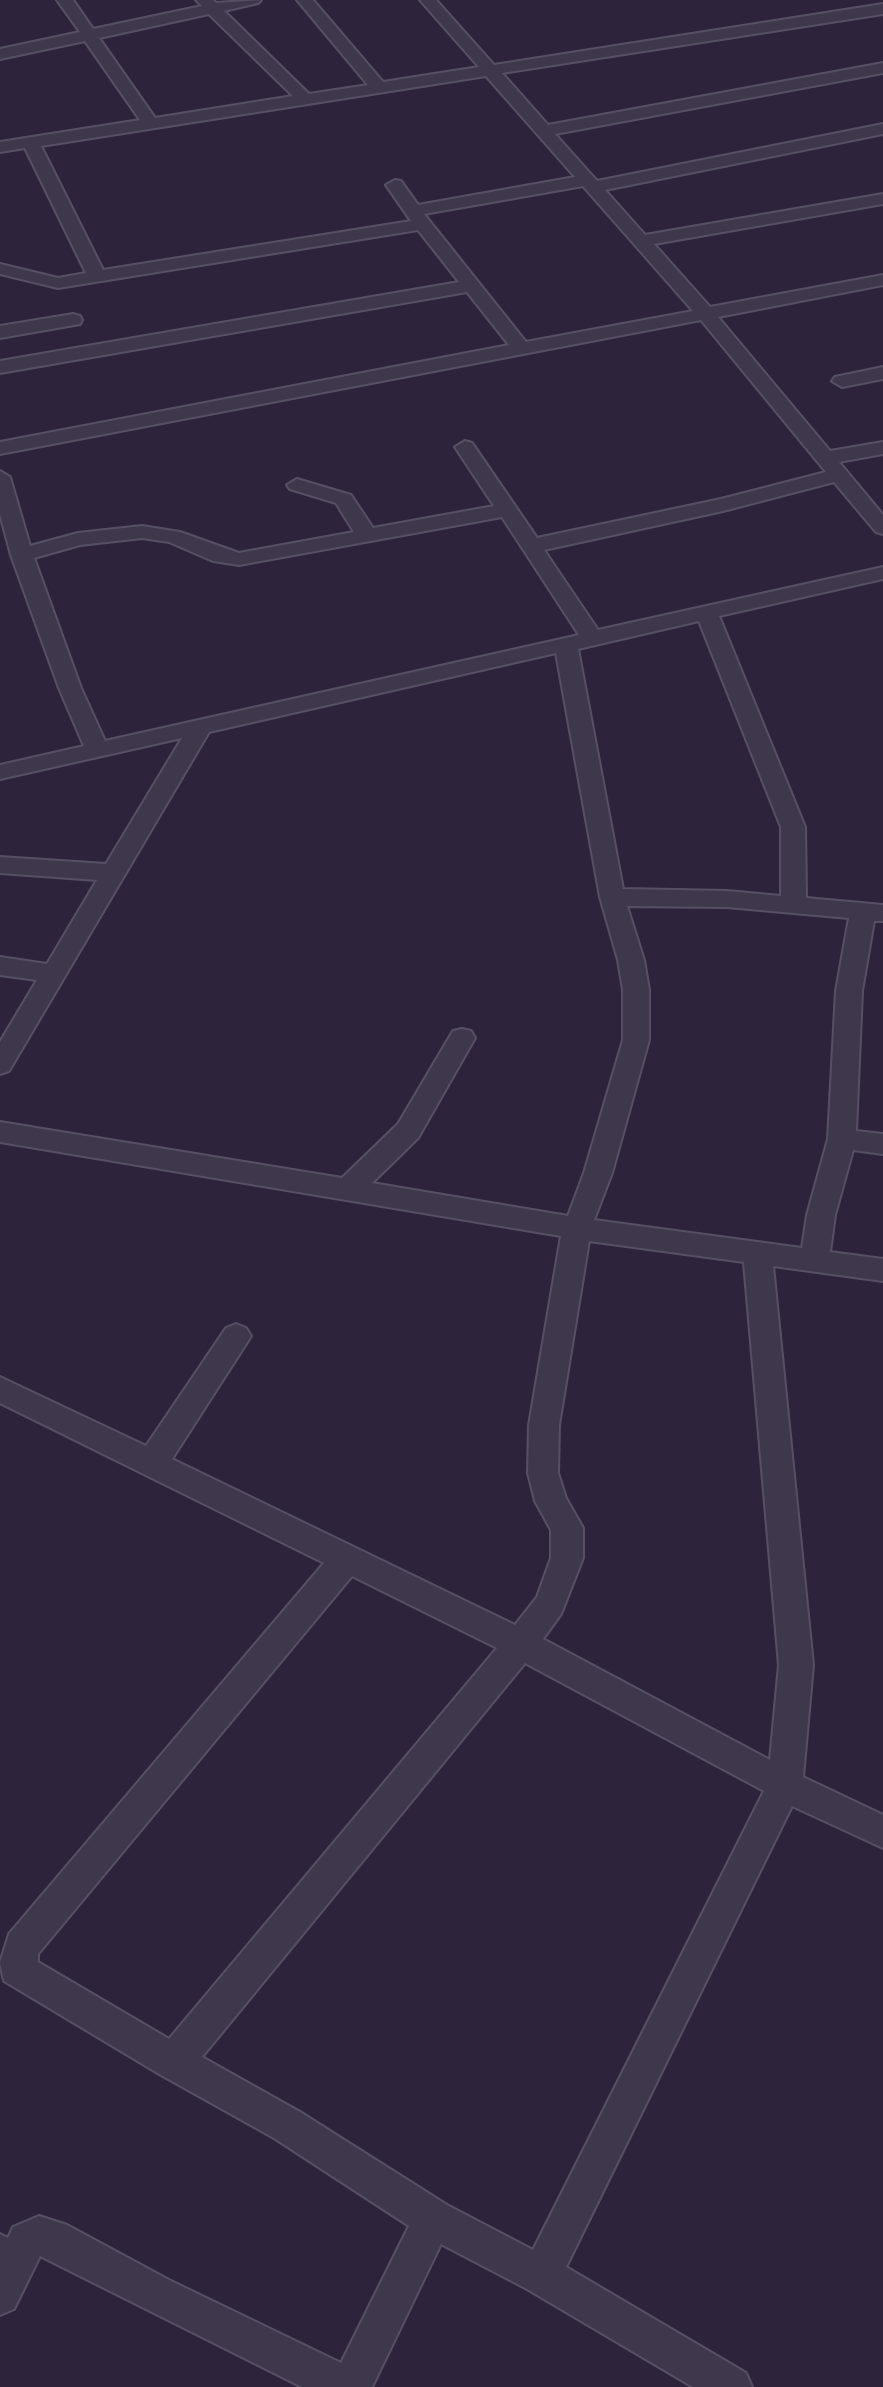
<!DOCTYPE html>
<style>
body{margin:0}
canvas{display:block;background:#2d243b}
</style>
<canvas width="883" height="2387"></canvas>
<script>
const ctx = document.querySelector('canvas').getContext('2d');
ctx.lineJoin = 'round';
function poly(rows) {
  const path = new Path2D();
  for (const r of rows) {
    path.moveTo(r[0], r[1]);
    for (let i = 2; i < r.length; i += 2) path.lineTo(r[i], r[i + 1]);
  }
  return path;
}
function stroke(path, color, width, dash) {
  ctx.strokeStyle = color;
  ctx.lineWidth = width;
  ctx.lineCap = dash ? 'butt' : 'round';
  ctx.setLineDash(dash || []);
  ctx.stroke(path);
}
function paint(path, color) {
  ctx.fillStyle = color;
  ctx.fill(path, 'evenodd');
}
const minor = poly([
 [57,0,73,0,93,29,202,6,196,0,213,0,216,3,261,0,258,3,224,11,309,94,368,85,297,0,313,0,383,82,479,67,420,0,436,0,494,65,883,4,883,14,502,73,548,125,883,63,883,73,555,134,597,181,883,124,883,134,605,190,645,235,883,194,883,204,654,244,710,307,883,275,883,285,718,317,830,451,883,442,883,454,839,462,883,515,883,534,876,532,834,482,723,511,544,550,598,630,883,567,883,579,719,616,805,827,806,898,883,905,883,921,874,921,862,991,856,1131,883,1134,883,1154,853,1150,835,1215,830,1252,883,1259,883,1281,773,1266,813,1665,803,1777,883,1815,883,1848,792,1806,566,2267,746,2373,752,2387,693,2387,527,2289,441,2244,372,2387,302,2387,40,2256,14,2309,0,2315,0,2234,8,2238,13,2227,39,2216,67,2225,169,2280,341,2363,409,2226,274,2138,161,2075,4,1981,0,1963,9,1934,324,1563,0,1403,0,1377,146,1446,226,1328,236,1324,246,1328,251,1336,246,1344,172,1459,515,1625,537,1597,551,1558,551,1530,535,1501,528,1473,529,1425,561,1236,0,1142,0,1122,342,1178,398,1124,453,1031,462,1029,471,1031,475,1038,418,1138,372,1183,568,1216,584,1173,623,1040,623,990,618,960,600,897,556,653,209,732,9,1071,0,1074,0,1042,37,980,0,975,0,957,47,964,97,880,0,873,0,857,106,864,182,738,0,779,0,765,84,746,59,688,11,555,0,514,0,471,10,477,30,546,78,533,142,526,180,532,239,553,354,532,336,503,290,489,287,485,297,479,351,495,373,528,494,506,455,447,465,441,472,443,537,538,721,499,826,472,701,320,0,454,0,442,509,345,467,292,0,373,0,361,459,282,418,230,58,288,0,274,0,264,58,278,86,273,25,148,0,152,0,142,140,120,85,41,0,59,0,49,80,32,57,0],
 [209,14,293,96,155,118,99,38,209,14],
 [486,76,575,177,418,205,401,181,395,180,386,185,411,221,103,270,41,146,486,76],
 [583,186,693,311,526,342,424,214,583,186],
 [502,517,579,635,105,741,81,688,34,558,80,545,142,538,169,542,213,561,239,565,502,517],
 [699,621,781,827,781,896,727,891,623,889,578,649,699,621],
 [627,906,727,907,849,918,836,991,828,1139,807,1215,802,1248,594,1220,612,1173,649,1040,649,990,644,960,627,906],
 [589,1241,744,1262,779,1665,770,1760,543,1639,561,1614,583,1558,583,1528,566,1498,558,1473,559,1425,589,1241],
 [352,1576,497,1648,169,2039,38,1962,38,1954,352,1576],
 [525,1663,764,1791,533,2250,447,2205,300,2112,202,2057,525,1663],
 [73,314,80,316,82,320,80,324,0,338,0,326,73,314],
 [883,367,883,379,842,387,832,381,835,377,883,367]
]);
stroke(minor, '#575064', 4);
paint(minor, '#3f384c');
</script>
